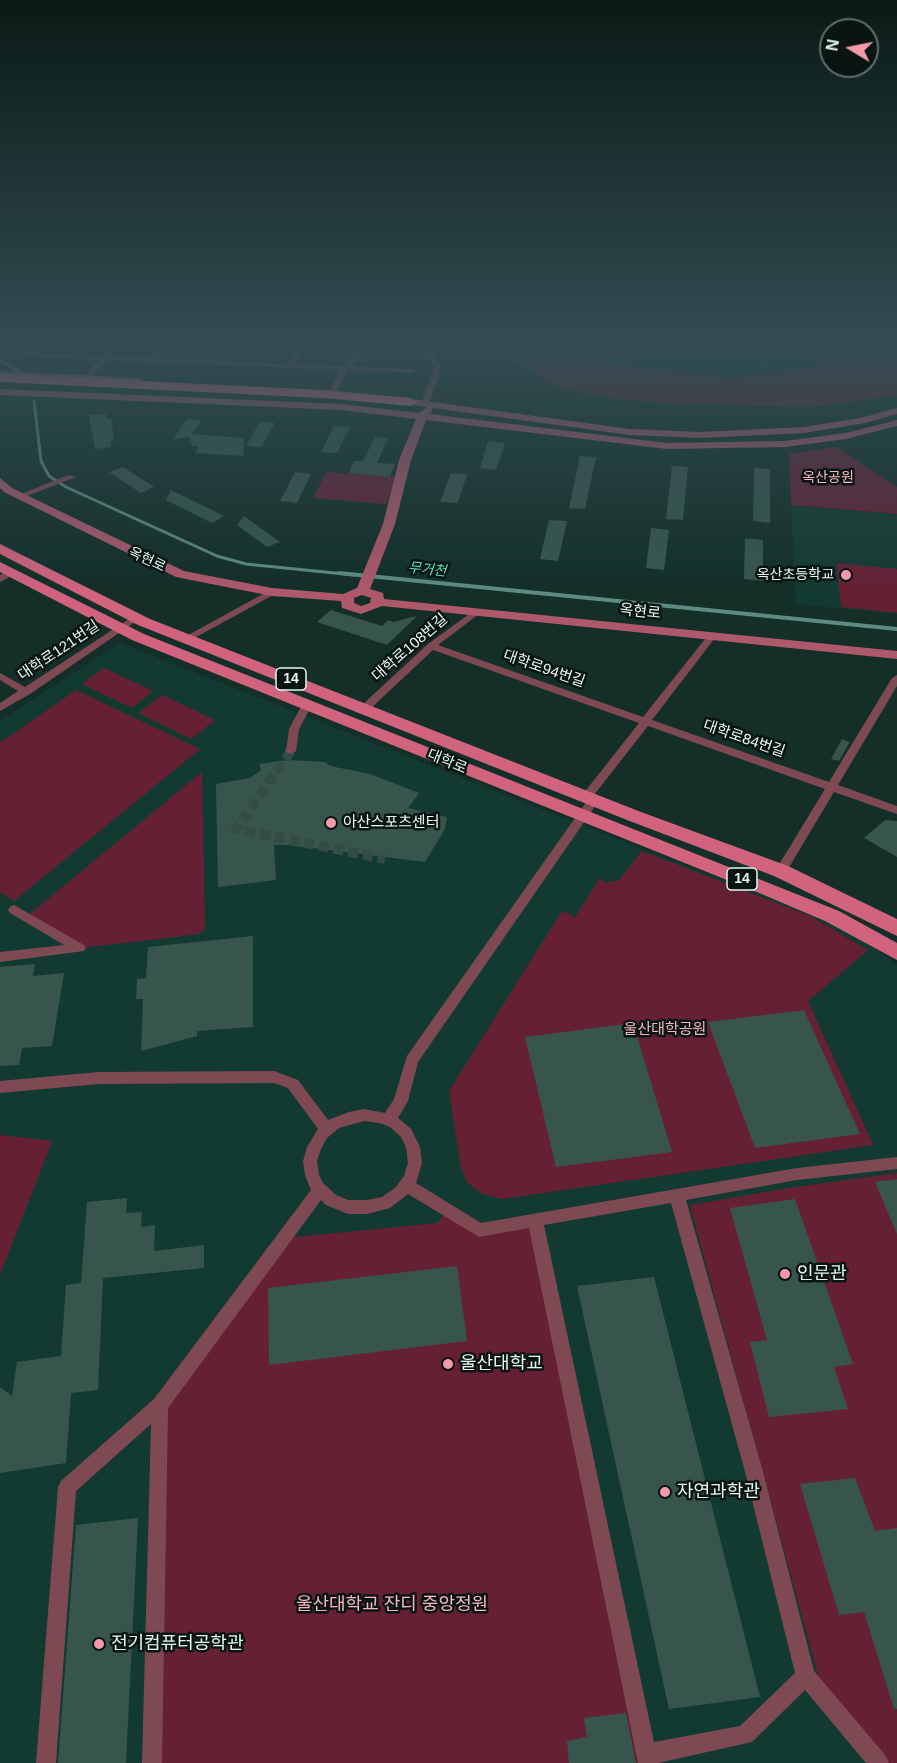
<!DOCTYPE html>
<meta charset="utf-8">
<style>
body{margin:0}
#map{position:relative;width:897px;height:1763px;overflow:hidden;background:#132f28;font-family:Arial,sans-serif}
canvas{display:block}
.north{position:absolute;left:819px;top:18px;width:60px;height:60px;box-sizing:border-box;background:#091512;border:2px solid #616f6b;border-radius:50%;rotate:280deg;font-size:16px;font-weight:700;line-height:24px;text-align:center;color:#e6f7f1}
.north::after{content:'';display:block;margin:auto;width:21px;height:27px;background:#f29aac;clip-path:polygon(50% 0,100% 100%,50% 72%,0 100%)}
</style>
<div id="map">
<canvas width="897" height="1763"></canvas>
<div class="north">N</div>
</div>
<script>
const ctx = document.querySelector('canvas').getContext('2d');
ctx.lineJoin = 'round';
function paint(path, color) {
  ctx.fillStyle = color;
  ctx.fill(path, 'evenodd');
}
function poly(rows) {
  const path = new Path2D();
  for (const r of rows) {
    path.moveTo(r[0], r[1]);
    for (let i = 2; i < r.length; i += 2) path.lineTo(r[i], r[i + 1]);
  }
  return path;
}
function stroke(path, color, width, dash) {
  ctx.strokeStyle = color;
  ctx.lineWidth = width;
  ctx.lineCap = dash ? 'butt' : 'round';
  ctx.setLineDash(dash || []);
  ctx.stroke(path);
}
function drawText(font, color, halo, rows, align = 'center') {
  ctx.font = font + ' Arial,"Noto Sans KR",sans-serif';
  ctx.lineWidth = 5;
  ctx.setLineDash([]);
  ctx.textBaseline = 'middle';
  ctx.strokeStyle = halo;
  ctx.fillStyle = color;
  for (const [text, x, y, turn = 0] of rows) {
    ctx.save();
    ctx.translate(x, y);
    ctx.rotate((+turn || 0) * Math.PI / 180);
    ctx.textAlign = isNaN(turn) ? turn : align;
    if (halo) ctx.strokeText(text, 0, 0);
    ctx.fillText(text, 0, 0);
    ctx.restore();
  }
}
const built = poly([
 [600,346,819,346,818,367,733,378,601,364],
 [791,506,897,515,897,614,796,604],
 [120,643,642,849,816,914,874,948,897,965,897,1763,0,1763,0,721]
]);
const green = poly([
 [499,346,600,346,601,364,733,378,818,367,819,346,862,346,897,351,897,395,812,407,678,404,617,399,559,388,505,356],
 [703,346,769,346,765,361,701,353],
 [836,447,897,487,897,514,791,505,789,454],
 [326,472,397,477,386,504,313,498],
 [837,563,897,569,897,613,841,607],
 [104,668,153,691,132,708,82,684],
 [76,690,200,749,14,901,0,892,0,743],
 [162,695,215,720,191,739,139,713],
 [202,772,205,928,200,934,80,948,26,917],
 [642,851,810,916,868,950,808,1001,873,1145,502,1199,482,1194,468,1183,461,1168,449,1091,562,911,575,917,600,878,605,883,619,880],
 [0,1135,52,1141,0,1275],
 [897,1173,897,1763,889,1763,820,1682,690,1205,795,1187],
 [447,1210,479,1230,535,1220,648,1763,152,1763,160,1405,285,1238,438,1223]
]);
const streamFar1 = poly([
 [0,361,27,375],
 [34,401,41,461,49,476,66,487,217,556,246,564,354,575]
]);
const stream = poly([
 [339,573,897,629]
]);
const building = poly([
 [106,414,107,419,111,418,114,441,111,441,111,447,95,449,89,415],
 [187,419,202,420,192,434,244,438,243,456,195,453,199,446,192,446,190,437,173,439],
 [260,422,275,423,261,447,246,446],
 [334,426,350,427,337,453,321,452],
 [375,437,388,438,377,463,395,464,390,477,349,473,354,461,363,461],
 [488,441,505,443,496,470,480,468],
 [580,456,596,457,585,509,569,508],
 [672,466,688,467,683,520,666,519],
 [123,467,154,487,141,493,109,472],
 [754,468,770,469,770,523,753,521],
 [295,472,311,474,297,503,280,501],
 [451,473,467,474,458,503,440,502],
 [171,490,224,516,212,523,166,500],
 [244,516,280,542,267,547,237,525],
 [549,520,567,521,558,561,540,559],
 [651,528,669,530,664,570,646,568],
 [745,538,763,540,763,581,744,579],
 [331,610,382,626,388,620,393,622,417,616,387,645,317,622],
 [842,739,850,742,839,761,831,759],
 [288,760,325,762,330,766,370,774,419,793,408,808,447,817,445,829,425,862,288,845,274,845,276,880,218,887,216,784,250,778,261,770,259,764],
 [885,820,897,821,897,857,864,838],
 [253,936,253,1027,197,1031,197,1036,141,1051,143,999,136,999,137,979,146,978,148,947],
 [35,964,33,976,64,973,52,1046,22,1048,19,1065,0,1066,0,967],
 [804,1010,860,1134,755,1148,708,1022],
 [633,1023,672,1152,556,1167,525,1037],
 [897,1179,897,1234,875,1182],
 [127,1198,126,1213,142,1212,141,1227,155,1225,154,1251,204,1245,204,1268,103,1278,98,1390,71,1393,66,1463,0,1473,0,1387,12,1396,17,1362,61,1356,66,1285,81,1283,87,1202],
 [795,1199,853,1364,834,1367,848,1409,769,1417,750,1342,767,1340,730,1208],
 [457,1266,467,1341,269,1365,268,1288],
 [654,1277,760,1697,669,1709,577,1286],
 [855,1478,875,1531,897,1528,897,1709,894,1709,864,1612,839,1615,800,1484],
 [138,1518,126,1763,58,1763,76,1525],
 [626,1713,636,1763,569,1763,567,1741,587,1737,584,1718]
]);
const streetTunnel = poly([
 [291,751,236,829,385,859]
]);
const street = poly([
 [0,346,36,353,106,356,114,346,120,346,113,356,150,358,158,346,164,346,157,358,287,364,294,350,235,348,231,346,299,346,303,348,294,364,343,366,353,355,337,346,345,346,361,355,351,366,412,369,416,371,412,373,347,370,337,392,333,394,329,392,340,370,108,360,101,365,90,380,87,380,83,378,99,360,36,357,0,348,0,346],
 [409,346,416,346,435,356,442,368,428,406,421,404,434,368,429,359,409,346],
 [881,346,897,346,897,349,885,348,881,346],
 [69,475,76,477,22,498,15,496,69,475],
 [12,569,17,572,15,574,0,582,0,575,12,569],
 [272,589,275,590,275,594,189,641,186,642,181,639,272,589],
 [476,609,479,610,479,614,438,645,643,717,709,634,715,634,715,638,652,720,829,782,892,678,897,675,897,686,838,785,897,806,897,814,834,792,785,874,781,875,775,871,825,789,648,726,594,795,600,799,598,802,418,1062,408,1101,398,1118,411,1129,420,1147,422,1163,416,1183,481,1223,797,1168,897,1157,897,1169,797,1180,686,1200,762,1468,814,1671,886,1756,889,1763,866,1763,805,1690,752,1742,658,1763,638,1763,529,1228,479,1237,408,1194,390,1208,367,1214,348,1214,326,1205,321,1200,168,1408,162,1763,142,1763,151,1424,76,1491,56,1763,36,1763,58,1487,61,1481,154,1399,311,1190,305,1175,303,1161,307,1147,318,1129,288,1088,274,1083,99,1084,0,1093,0,1081,99,1072,274,1071,298,1080,328,1120,349,1112,364,1109,385,1113,394,1099,407,1056,587,801,581,797,583,794,639,723,433,650,369,710,361,710,360,708,361,706,428,644,476,609],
 [364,1121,379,1123,390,1127,401,1137,406,1147,408,1163,404,1176,395,1188,382,1197,367,1200,348,1200,336,1195,323,1183,319,1175,317,1161,321,1149,327,1138,339,1128,364,1121],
 [671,1203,744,1468,795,1673,740,1726,654,1742,544,1225,671,1203],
 [135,615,140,618,138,620,30,694,0,711,0,703,18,691,0,680,0,673,25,687,135,615],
 [307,702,312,705,299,729,296,751,291,754,287,753,286,751,289,729,303,703,307,702],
 [14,905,84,945,86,948,84,951,0,962,0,952,64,945,10,913,8,910,10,907,14,905]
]);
const secondary = poly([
 [0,371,140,378,145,381,140,384,0,377,0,371],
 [0,389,342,404,419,413,427,407,392,402,391,400,396,397,630,429,700,432,804,427,860,418,897,408,897,414,865,423,804,433,700,438,630,435,433,408,430,414,667,443,785,441,846,433,897,420,897,426,846,439,785,447,667,449,426,420,411,460,395,524,370,589,383,593,384,599,897,651,897,659,382,606,361,614,342,608,341,601,272,596,176,577,4,492,0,488,0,478,12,488,184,571,272,588,343,594,357,588,383,524,399,460,416,419,342,410,0,395,0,389],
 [362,595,371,598,370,603,361,606,354,603,354,598,362,595]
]);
const primary = poly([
 [0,544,150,619,641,812,788,866,897,919,897,936,774,876,627,820,138,625,0,554,0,544],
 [0,562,144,634,839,911,897,943,897,960,825,921,764,895,132,640,0,572,0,562]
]);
const highway = poly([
 [0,374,323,390,411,398,418,402,411,406,323,398,0,382,0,374]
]);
const markers = [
 [846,575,6,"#f29aac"],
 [331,823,6,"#f29aac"],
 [785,1274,6,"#f29aac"],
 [448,1364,6,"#f29aac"],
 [665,1492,6,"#f29aac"],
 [99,1644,6,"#f29aac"]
];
const farParknames = [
 ["옥산공원",828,478]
];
const farStreetnames = [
 ["옥현로",147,560,25]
];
const farWaternames = [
 ["무거천",427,570,6]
];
const farPoinames = [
 ["옥산초등학교",834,575]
];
const shields = [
 [291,679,30],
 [742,879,30]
];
const shieldNames = [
 ["14",291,679],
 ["14",742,879]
];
const streetNames = [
 ["옥현로",640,612,6],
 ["대학로108번길",410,648,-41],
 ["대학로121번길",59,651,-34],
 ["대학로94번길",544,669,19],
 ["대학로84번길",744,739,19],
 ["대학로",447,762,22]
];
const poiNames = [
 ["아산스포츠센터",343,823]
];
const parkNames = [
 ["울산대학공원",665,1030]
];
const nearPoinames = [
 ["인문관",797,1274],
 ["울산대학교",460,1364],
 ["자연과학관",677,1492],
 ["전기컴퓨터공학관",111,1644]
];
const nearParknames = [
 ["울산대학교 잔디 중앙정원",392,1605]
];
paint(built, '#133a31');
paint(green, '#662034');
stroke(streamFar1, '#5e8b80', 3);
stroke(stream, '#5e8b80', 4);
paint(building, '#38554d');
stroke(streetTunnel, '#334d46', 10, [10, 5]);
paint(street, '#7f4954');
paint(secondary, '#ae586c');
paint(primary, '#d2637f');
paint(highway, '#f26d8f');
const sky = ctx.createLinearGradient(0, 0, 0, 592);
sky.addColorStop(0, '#0a1a16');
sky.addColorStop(0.58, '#334d53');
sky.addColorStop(1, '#334d5300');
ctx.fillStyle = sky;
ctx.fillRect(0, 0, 897, 592);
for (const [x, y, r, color] of markers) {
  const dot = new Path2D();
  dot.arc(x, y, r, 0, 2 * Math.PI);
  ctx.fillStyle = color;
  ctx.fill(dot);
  stroke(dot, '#091512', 2);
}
drawText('14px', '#f9b4c1', '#091512', farParknames);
drawText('14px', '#e6f7f1', '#091512', farStreetnames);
drawText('italic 14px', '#4ee7c6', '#091512', farWaternames);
drawText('14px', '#e6f7f1', '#091512', farPoinames, 'right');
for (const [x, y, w] of shields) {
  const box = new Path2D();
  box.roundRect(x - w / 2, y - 11, w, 22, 4.5);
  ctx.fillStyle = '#091512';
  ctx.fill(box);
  stroke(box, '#e6f7f1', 1.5);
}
drawText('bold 14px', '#e6f7f1', null, shieldNames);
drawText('15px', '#e6f7f1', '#091512', streetNames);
drawText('15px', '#e6f7f1', '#091512', poiNames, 'left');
drawText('15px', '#f9b4c1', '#091512', parkNames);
drawText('18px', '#e6f7f1', '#091512', nearPoinames, 'left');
drawText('18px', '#f9b4c1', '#091512', nearParknames);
</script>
